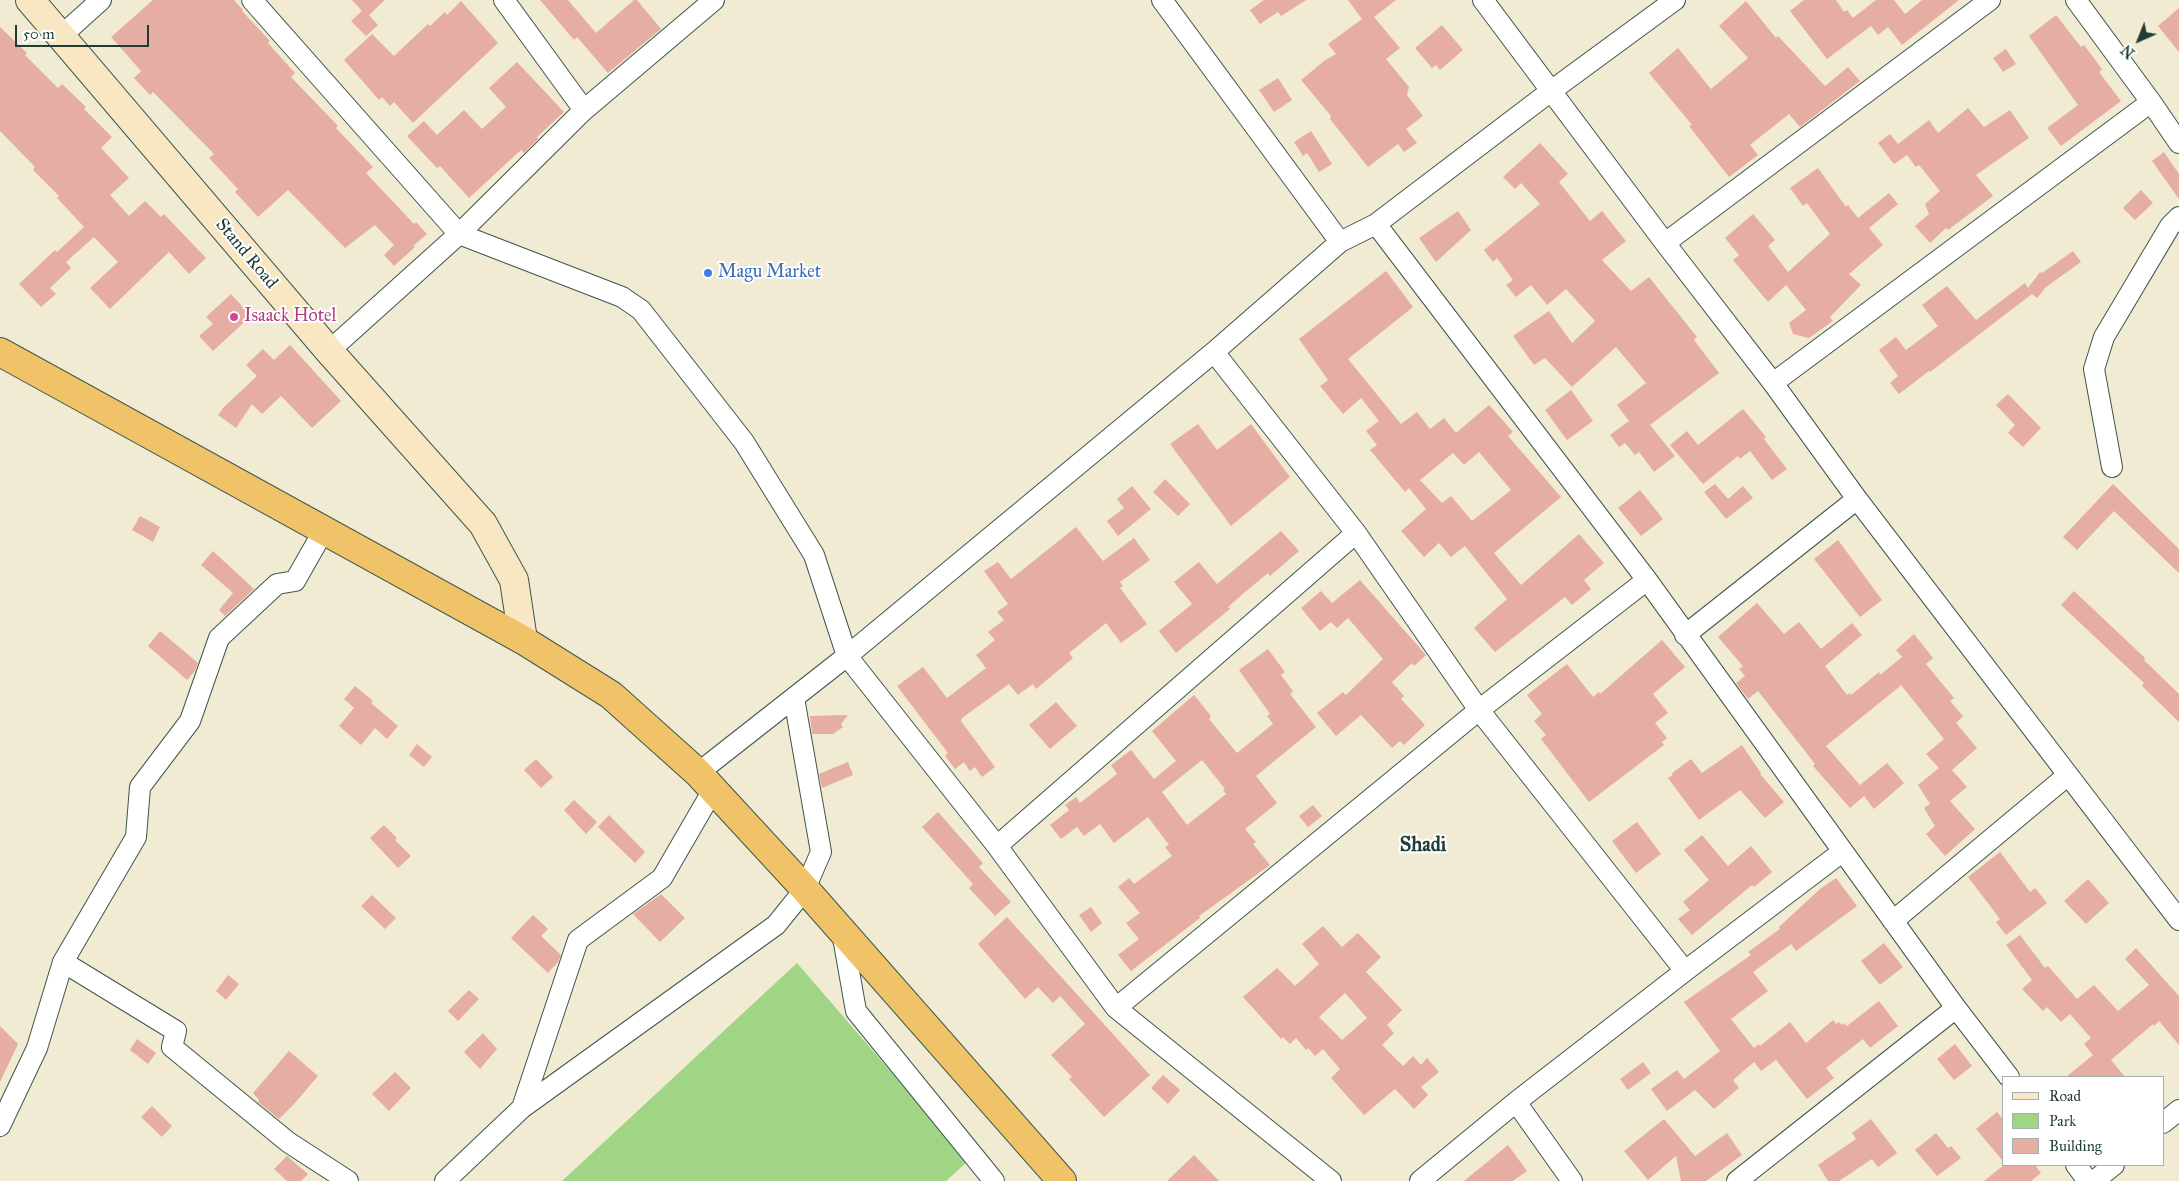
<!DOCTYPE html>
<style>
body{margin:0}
#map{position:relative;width:2179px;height:1181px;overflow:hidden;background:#f1ebd3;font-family:"IM FELL Great Primer",serif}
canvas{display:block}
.legend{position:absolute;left:2002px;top:1076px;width:162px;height:90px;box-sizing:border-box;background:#fff;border:1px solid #a5b1ae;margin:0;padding:6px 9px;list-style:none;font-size:15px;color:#1f3d34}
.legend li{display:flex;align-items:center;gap:10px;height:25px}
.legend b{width:25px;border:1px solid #a5b1ae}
.north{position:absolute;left:2114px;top:15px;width:50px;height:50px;-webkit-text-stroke:4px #fff;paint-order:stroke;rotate:224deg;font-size:14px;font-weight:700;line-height:20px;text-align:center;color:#1f3d34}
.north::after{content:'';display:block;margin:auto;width:18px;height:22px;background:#1f3d34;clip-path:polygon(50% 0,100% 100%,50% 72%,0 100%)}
.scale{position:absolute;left:15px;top:25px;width:134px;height:22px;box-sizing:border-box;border:2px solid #1f3d34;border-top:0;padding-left:6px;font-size:15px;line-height:18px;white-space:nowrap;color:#1f3d34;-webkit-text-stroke:4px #fff;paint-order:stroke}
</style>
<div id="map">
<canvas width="2179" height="1181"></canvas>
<ul class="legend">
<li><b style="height:6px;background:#f9e7c3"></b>Road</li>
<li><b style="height:14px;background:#a0d585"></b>Park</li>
<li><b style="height:14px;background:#e6ada3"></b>Building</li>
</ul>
<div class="north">N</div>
<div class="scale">50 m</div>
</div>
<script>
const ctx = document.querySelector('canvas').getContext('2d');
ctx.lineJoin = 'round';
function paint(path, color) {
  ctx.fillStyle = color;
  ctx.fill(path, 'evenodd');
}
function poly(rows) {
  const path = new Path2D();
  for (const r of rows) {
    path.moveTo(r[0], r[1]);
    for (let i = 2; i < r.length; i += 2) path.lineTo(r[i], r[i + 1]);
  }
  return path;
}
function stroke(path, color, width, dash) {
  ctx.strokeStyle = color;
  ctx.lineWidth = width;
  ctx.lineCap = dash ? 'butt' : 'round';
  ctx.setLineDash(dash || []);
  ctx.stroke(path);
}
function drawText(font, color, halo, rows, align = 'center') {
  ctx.font = font + ' "IM FELL Great Primer",serif';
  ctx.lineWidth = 4;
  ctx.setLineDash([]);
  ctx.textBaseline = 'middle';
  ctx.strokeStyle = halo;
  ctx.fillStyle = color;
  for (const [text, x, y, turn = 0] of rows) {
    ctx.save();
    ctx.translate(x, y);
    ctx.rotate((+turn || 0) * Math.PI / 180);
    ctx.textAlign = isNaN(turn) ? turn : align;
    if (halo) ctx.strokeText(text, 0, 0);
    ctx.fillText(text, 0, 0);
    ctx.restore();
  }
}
const green = poly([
 [797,963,968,1161,946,1181,562,1181]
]);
const building = poly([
 [153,0,234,0,243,10,242,11,270,41,268,43,295,73,291,77,338,126,336,128,373,167,366,173,414,224,416,222,427,234,413,246,415,247,394,266,384,255,394,245,375,225,345,248,288,190,258,217,235,192,238,189,209,158,214,154,153,92,150,95,134,78,141,71,111,37],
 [352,0,385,0,369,15,378,25,366,36,351,21,362,11],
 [540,0,568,0,596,33,634,0,637,0,661,29,608,73,577,37,574,40],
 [1264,0,1306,0,1281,16,1278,12,1260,24,1250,10],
 [1348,0,1396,0,1374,17,1400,48,1386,59,1409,87,1407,95,1423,116,1406,129,1417,143,1404,152,1398,144,1368,167,1330,119,1331,116,1301,80,1324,61,1336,54,1328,44,1362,19],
 [1804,0,1836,0,1844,12,1847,10,1853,18,1876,0,1894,0,1905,14,1922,0,1959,0,1902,45,1888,27,1878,35,1871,26,1827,59,1790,11],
 [461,1,498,43,413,123,394,102,390,106,382,97,379,100,344,60,372,34,394,56,428,24,430,26,445,12,447,15],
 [1746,1,1776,38,1778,36,1825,86,1848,67,1860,81,1800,127,1789,114,1750,145,1758,155,1729,177,1689,126,1692,125,1649,73,1678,48,1711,89,1748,58,1719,26],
 [2179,8,2179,52,2158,26],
 [2056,15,2081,47,2084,45,2102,69,2099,72,2121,101,2061,146,2047,128,2078,105,2029,36],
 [1442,25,1463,50,1440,70,1436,65,1432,68,1415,48],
 [0,27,27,53,25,55,58,88,62,84,86,107,84,109,112,137,101,148,129,178,110,195,129,216,145,201,161,217,164,214,206,258,189,274,169,252,110,309,90,288,118,262,94,237,66,262,71,268,50,288,56,294,41,307,19,284,55,250,57,252,84,227,57,198,59,196,33,170,35,167,0,131],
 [2006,49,2016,64,2003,72,1993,58],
 [517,62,564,112,537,137,538,139,524,153,521,150,469,198,440,166,437,168,407,136,424,121,437,135,464,110,482,129,506,107,489,88],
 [1278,78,1292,100,1274,112,1259,90],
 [1968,108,1984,127,2010,110,2029,138,1976,175,1993,196,1948,230,1946,228,1930,243,1915,226,1929,214,1925,204,1940,191,1919,165,1916,167,1907,155,1894,164,1878,143,1890,134,1898,144,1929,120,1938,133],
 [1311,131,1332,164,1319,172,1307,153,1303,156,1294,142],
 [1540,143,1568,174,1559,182,1590,221,1602,211,1626,241,1602,260,1631,291,1649,277,1697,337,1694,340,1719,373,1650,425,1675,456,1654,472,1639,452,1635,455,1625,443,1619,447,1610,435,1629,421,1617,405,1646,383,1616,347,1572,387,1545,358,1534,365,1513,336,1549,311,1572,343,1595,321,1566,289,1547,305,1531,285,1516,297,1506,285,1513,280,1497,258,1493,262,1484,250,1540,204,1521,183,1515,189,1503,177],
 [2164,152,2179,174,2179,199,2152,161],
 [1818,168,1846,207,1848,205,1858,218,1889,193,1898,204,1869,228,1883,245,1849,274,1861,285,1830,317,1833,321,1809,338,1793,334,1789,323,1806,310,1786,285,1768,302,1733,260,1739,255,1725,238,1753,214,1775,240,1768,246,1788,272,1830,234,1807,203,1803,206,1790,188],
 [2141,190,2153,203,2135,220,2123,208],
 [1458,211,1471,230,1436,262,1419,238],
 [2073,251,2081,262,2046,287,2037,298,2032,294,1930,372,1929,371,1899,394,1890,383,1898,376,1879,350,1896,337,1906,350,1938,326,1922,305,1947,286,1976,320,2025,283,2028,288,2040,272,2042,273],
 [1386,271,1413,307,1348,359,1401,424,1417,412,1430,429,1444,418,1456,433,1489,405,1513,432,1508,436,1561,497,1494,553,1521,585,1579,534,1604,563,1584,580,1591,589,1572,605,1565,597,1495,652,1474,628,1507,599,1465,546,1451,557,1439,543,1424,557,1401,531,1426,509,1409,488,1405,492,1370,450,1377,445,1366,431,1379,421,1361,398,1343,414,1320,386,1328,380,1299,339],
 [1479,452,1511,490,1472,521,1451,496,1442,503,1420,480,1453,453,1464,465],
 [231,294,251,316,213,351,199,336,213,324,206,317],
 [290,345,341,401,312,428,281,396,262,414,252,404,236,428,218,415,224,407,257,376,246,365,263,349,274,360],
 [1571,390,1593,421,1567,440,1545,410],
 [2008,394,2041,428,2023,447,2008,433,2015,425,1996,405],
 [1743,409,1766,437,1764,439,1787,469,1772,480,1750,451,1740,459,1738,456,1703,484,1670,445,1687,431,1698,445],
 [1198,424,1217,450,1251,424,1290,477,1231,526,1170,444],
 [1165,479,1190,504,1178,516,1153,492],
 [1715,484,1728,499,1743,486,1753,498,1726,519,1704,492],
 [2113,484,2179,549,2179,573,2114,511,2077,550,2063,537],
 [1132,486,1151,509,1118,536,1107,521,1124,508,1117,499],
 [1640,490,1663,519,1641,536,1618,508],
 [140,516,160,527,153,542,132,530],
 [1076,527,1103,561,1134,538,1150,560,1120,582,1123,586,1120,588,1147,624,1121,643,1106,623,1069,653,1073,658,1036,689,1033,684,1018,695,1009,684,962,718,961,721,995,767,982,777,975,767,970,771,964,762,955,769,945,756,948,753,897,686,923,667,947,698,986,668,976,655,995,640,988,632,1004,620,997,612,1008,604,984,571,998,562,1011,579],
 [1281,531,1299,551,1270,576,1268,573,1245,592,1228,607,1230,609,1176,653,1159,631,1192,604,1174,582,1199,562,1217,584],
 [1838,540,1882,600,1860,617,1814,559],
 [213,551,254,589,225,616,219,610,233,593,201,565],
 [1360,580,1426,655,1414,666,1412,663,1392,682,1404,696,1401,699,1425,725,1404,745,1400,741,1392,748,1361,715,1336,736,1317,713,1343,692,1346,695,1383,659,1348,618,1337,628,1331,622,1320,631,1301,608,1321,591,1332,603],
 [2074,591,2145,658,2144,660,2179,694,2179,722,2142,686,2144,683,2061,605],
 [1757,603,1784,634,1799,622,1821,649,1852,623,1862,635,1825,666,1847,695,1850,693,1851,695,1879,672,1880,675,1902,657,1896,650,1914,634,1933,658,1926,664,1954,698,1950,701,1963,716,1956,723,1977,748,1952,770,1967,787,1950,801,1975,829,1945,856,1926,834,1935,826,1924,808,1930,804,1918,785,1939,768,1926,754,1944,739,1901,685,1899,687,1826,746,1860,785,1887,763,1904,783,1874,809,1864,796,1850,808,1813,766,1815,764,1758,691,1748,699,1736,683,1745,676,1739,669,1743,666,1718,637],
 [160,631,198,663,195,671,187,680,148,646],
 [1662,640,1685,667,1653,694,1668,713,1655,723,1667,738,1662,742,1664,745,1589,802,1541,739,1546,735,1534,721,1542,714,1527,695,1567,664,1593,697,1599,692,1600,694],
 [1268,649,1285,672,1281,675,1293,691,1290,694,1316,727,1256,776,1277,803,1245,829,1256,842,1253,844,1270,865,1199,916,1200,918,1131,971,1118,955,1139,939,1126,923,1140,913,1118,887,1129,878,1134,884,1172,856,1165,847,1169,845,1148,817,1114,843,1100,824,1084,836,1077,827,1061,839,1050,825,1069,810,1065,805,1076,797,1080,803,1117,774,1111,765,1131,750,1154,779,1176,761,1152,731,1194,695,1211,716,1209,719,1237,753,1273,724,1267,716,1270,714,1239,670],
 [1202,760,1225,789,1223,790,1226,794,1187,825,1162,792],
 [355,686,373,701,371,703,398,726,387,739,375,728,361,745,339,726,354,708,344,699],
 [1056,702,1077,726,1050,749,1029,725],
 [848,715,841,724,843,727,833,734,812,734,810,716],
 [417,744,432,757,424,767,409,755],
 [1742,745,1761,773,1760,774,1784,802,1765,818,1740,790,1699,820,1668,778,1673,775,1671,774,1691,759,1702,773],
 [536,759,553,777,541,788,524,770],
 [848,762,853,775,822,788,819,774],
 [574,800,597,822,586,834,564,810],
 [1313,805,1322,816,1308,827,1299,816],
 [938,812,983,863,979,867,1011,902,995,916,969,888,973,884,922,827],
 [609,815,645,852,635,863,598,827],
 [1637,822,1661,854,1636,873,1612,841],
 [384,825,397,838,395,840,411,856,398,868,370,838],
 [1702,835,1728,866,1751,846,1772,872,1754,887,1752,885,1692,935,1678,919,1690,910,1683,902,1709,880,1684,850],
 [2000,852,2030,892,2035,888,2047,903,2006,935,1996,922,2000,919,1968,877],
 [1836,878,1857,906,1796,951,1791,944,1753,972,1768,991,1731,1019,1754,1048,1759,1044,1760,1046,1790,1022,1806,1043,1833,1020,1836,1024,1839,1022,1842,1025,1844,1023,1847,1026,1879,1001,1898,1026,1870,1048,1863,1039,1826,1068,1834,1078,1807,1099,1776,1060,1761,1071,1754,1062,1733,1080,1739,1088,1714,1109,1695,1090,1667,1111,1651,1089,1677,1070,1684,1079,1720,1051,1684,1002,1751,955,1748,952,1780,929,1779,927,1820,889],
 [2088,879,2109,903,2086,924,2064,901],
 [661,894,685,918,660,942,633,914],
 [372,895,396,918,385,929,361,906],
 [1091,907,1102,923,1091,932,1079,915],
 [533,915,548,929,541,936,561,955,558,962,548,973,511,938],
 [1007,917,1150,1075,1104,1117,1069,1079,1072,1077,1051,1055,1085,1024,1060,996,1053,1003,1038,987,1025,999,978,944],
 [1323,926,1342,947,1358,933,1381,957,1366,972,1402,1010,1387,1025,1394,1033,1382,1045,1403,1066,1413,1056,1421,1065,1427,1058,1439,1072,1421,1087,1428,1095,1414,1109,1395,1089,1364,1115,1331,1078,1340,1069,1323,1049,1315,1056,1308,1048,1306,1050,1296,1038,1290,1044,1283,1037,1281,1039,1243,997,1277,968,1295,986,1319,964,1302,944],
 [1345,993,1367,1018,1342,1040,1319,1017],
 [2020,935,2045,968,2048,966,2077,999,2094,985,2118,1011,2149,985,2125,959,2136,948,2179,996,2179,1045,2159,1021,2154,1026,2153,1024,2111,1060,2125,1077,2066,1077,2093,1055,2084,1044,2091,1038,2070,1014,2061,1022,2047,1007,2043,1011,2022,989,2032,980,2006,945],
 [1884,943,1903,967,1880,985,1861,961],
 [228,975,239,984,226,1000,216,991],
 [469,990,479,999,458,1021,448,1011],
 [0,1026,18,1044,0,1082],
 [483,1033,497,1049,480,1069,464,1052],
 [137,1039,156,1053,148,1064,130,1050],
 [1955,1044,1972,1066,1954,1080,1937,1059],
 [289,1051,318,1076,294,1104,279,1119,258,1102,259,1100,253,1093],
 [1643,1062,1651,1073,1628,1090,1620,1079],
 [395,1072,411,1088,389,1111,372,1094],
 [1163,1075,1180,1090,1168,1104,1151,1088],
 [152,1106,172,1126,162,1137,141,1117],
 [1997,1112,2003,1119,2003,1161,1976,1129],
 [1664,1119,1695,1156,1727,1133,1742,1155,1706,1181,1681,1181,1676,1156,1648,1180,1624,1151],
 [1871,1119,1897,1153,1878,1167,1872,1159,1839,1181,1828,1181,1818,1165,1856,1139,1852,1133],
 [1936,1133,1948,1148,1951,1146,1961,1158,1937,1176,1915,1150],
 [1508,1145,1527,1171,1513,1181,1464,1181],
 [1194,1155,1219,1181,1167,1181],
 [287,1156,308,1174,301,1181,287,1181,274,1169],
 [2004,1165,2035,1165,2041,1173,2031,1181,1984,1181]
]);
const street = poly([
 [252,0,459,234,622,297,641,310,744,442,814,555,847,656,997,846,1116,1008,1331,1181],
 [1162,0,1340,242],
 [1483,0,1665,243,1773,383,1857,499,2179,920],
 [61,36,101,0],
 [2151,102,2179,143],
 [584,110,714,0],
 [1376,224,1647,580,1956,1008],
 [1665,243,1990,0],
 [329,351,459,234,584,110,504,0],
 [1214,352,1356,533,1479,710,1685,971,1516,1102,1420,1181],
 [1773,383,2151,102,2076,0],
 [2112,467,2094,369,2104,337,2170,226,2179,217],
 [324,530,295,581,277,584,219,638,190,721,140,787,136,837,63,962,176,1031,172,1047,288,1142,348,1181],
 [1685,635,1857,499],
 [698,773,847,656,1214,352,1340,242,1376,224,1551,91,1675,0],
 [997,846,1356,533],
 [1893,921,2068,775],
 [842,932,856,1011,994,1181],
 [1685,971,1842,852],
 [1116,1008,1479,710,1647,580],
 [1516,1102,1572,1181],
 [522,1108,776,925,805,889,821,852,794,698],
 [2163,1123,2179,1110],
 [0,1126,37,1048,63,962],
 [2076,1165,2088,1181],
 [445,1181,522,1108,578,940,662,878,713,790],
 [1737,1181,1956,1008,2009,1077],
 [2094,1181,2114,1165]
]);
const secondary = poly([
 [30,0,329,351,483,524,514,580,523,640]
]);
const highway = poly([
 [0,352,523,640,611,695,698,773,805,889,1062,1181]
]);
const markers = [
 [708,273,5,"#3f7fe0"],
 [234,317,5,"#d1479c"]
];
const streetNames = [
 ["Stand Road",246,254,50]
];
const shopNames = [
 ["Magu Market",718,273]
];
const hotelNames = [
 ["Isaack Hotel",244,317]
];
const quarterNames = [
 ["Shadi",1423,846]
];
paint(green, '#a0d585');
paint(building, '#e6ada3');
stroke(street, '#3e574c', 22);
stroke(secondary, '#3e574c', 30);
stroke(highway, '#3e574c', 30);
stroke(street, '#fff', 20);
stroke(secondary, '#f9e7c3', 28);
stroke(highway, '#f1c369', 28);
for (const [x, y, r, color] of markers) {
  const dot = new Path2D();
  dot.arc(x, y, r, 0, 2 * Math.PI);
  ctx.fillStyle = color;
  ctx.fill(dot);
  stroke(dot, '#fff', 2);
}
drawText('18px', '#1f3d34', '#fff', streetNames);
drawText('18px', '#366cbe', '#fff', shopNames, 'left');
drawText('18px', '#b23c85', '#fff', hotelNames, 'left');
drawText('bold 20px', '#1f3d34', '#fff', quarterNames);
</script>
